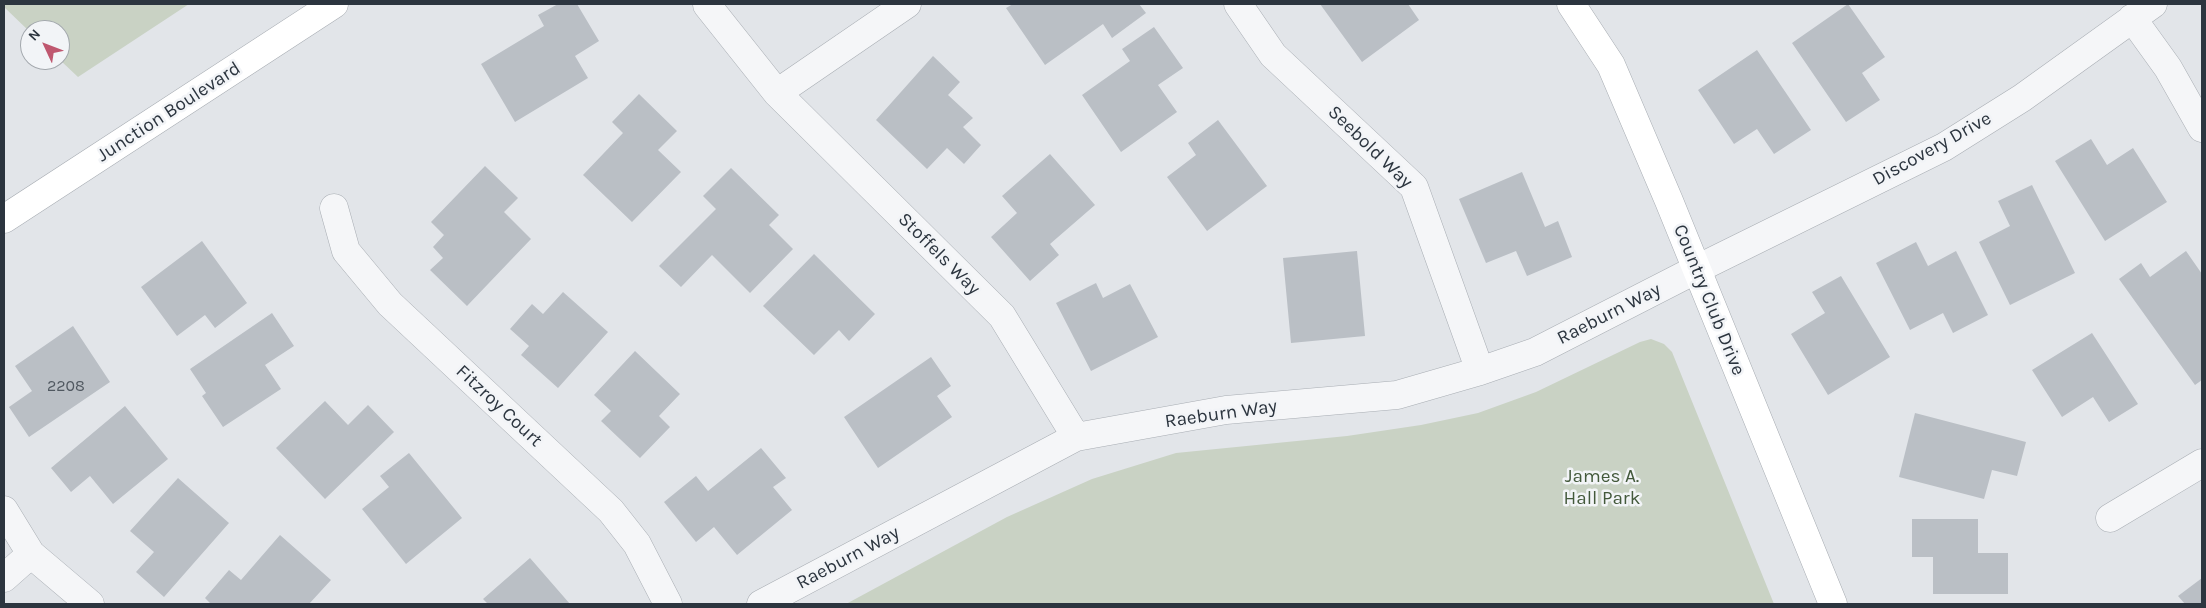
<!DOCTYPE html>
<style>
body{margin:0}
#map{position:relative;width:2206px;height:608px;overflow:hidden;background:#e2e5e9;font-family:Karla,sans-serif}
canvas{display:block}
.frame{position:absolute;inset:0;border:5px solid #2c353f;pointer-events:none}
.north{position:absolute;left:20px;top:20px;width:50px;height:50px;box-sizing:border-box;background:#f2f4f7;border:1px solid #a3a8ad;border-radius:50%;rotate:313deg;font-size:14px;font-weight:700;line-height:20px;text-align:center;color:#2c353f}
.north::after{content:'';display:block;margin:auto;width:18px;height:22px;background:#bf576f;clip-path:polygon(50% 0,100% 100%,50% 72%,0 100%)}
</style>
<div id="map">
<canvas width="2206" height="608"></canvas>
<div class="frame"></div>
<div class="north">N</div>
</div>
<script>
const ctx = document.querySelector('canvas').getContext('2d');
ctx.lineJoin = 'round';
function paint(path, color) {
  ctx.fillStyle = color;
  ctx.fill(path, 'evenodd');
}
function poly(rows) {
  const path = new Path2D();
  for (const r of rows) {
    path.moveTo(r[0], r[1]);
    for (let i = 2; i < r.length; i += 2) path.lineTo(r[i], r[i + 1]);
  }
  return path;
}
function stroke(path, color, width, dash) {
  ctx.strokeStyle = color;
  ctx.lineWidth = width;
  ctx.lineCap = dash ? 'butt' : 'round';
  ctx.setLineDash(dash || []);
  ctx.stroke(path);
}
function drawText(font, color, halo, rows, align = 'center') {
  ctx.font = font + ' Karla,sans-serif';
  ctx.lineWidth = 5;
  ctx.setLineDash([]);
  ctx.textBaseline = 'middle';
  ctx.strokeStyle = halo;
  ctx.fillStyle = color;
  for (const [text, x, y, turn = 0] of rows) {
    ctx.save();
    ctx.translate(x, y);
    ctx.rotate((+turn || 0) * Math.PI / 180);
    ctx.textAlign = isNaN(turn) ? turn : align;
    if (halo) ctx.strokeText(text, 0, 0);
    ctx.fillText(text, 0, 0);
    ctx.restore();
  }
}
const green = poly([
 [4,4,189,4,78,77,60,60,60,30,30,32,4,7],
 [1651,339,1664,344,1672,352,1774,604,846,604,1007,517,1092,479,1176,453,1347,436,1421,425,1478,413,1536,392,1640,342]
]);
const building = poly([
 [558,4,577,4,599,41,575,56,588,78,515,122,481,64,544,26,538,15],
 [1013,4,1139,4,1146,13,1112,38,1103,24,1045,65,1006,8],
 [1320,4,1408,4,1419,20,1362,62],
 [1848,4,1885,57,1862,73,1880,100,1846,122,1792,43],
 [1154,27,1183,68,1158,85,1177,112,1121,152,1082,95,1130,61,1122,49],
 [1757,50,1811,130,1774,154,1757,129,1734,144,1698,90],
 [933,56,960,82,948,95,973,118,963,127,981,145,964,164,947,148,927,169,876,120],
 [639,94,677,131,658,150,681,172,632,222,583,175,623,133,612,122],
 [1218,120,1267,186,1207,231,1167,177,1196,155,1188,143],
 [2091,139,2107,165,2133,148,2167,202,2105,241,2055,161],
 [1050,154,1095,205,1050,244,1059,255,1030,281,991,237,1017,213,1002,196],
 [485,166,518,198,504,212,531,239,467,306,430,270,443,258,433,247,444,235,431,222],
 [731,168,779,215,769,225,793,249,750,293,712,255,681,287,659,266,716,209,703,196],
 [1522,172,1545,227,1558,221,1572,257,1527,276,1516,251,1486,263,1459,199],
 [2032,185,2075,273,2010,305,1979,242,2010,226,1998,201],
 [202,241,247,303,215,328,205,315,177,336,141,287],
 [1916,242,1928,266,1956,251,1988,315,1953,333,1943,313,1910,330,1876,263],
 [1357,251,1365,336,1291,343,1283,258],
 [2186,251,2202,274,2202,380,2195,385,2119,279,2141,263,2150,277],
 [814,254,875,314,849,341,839,330,814,355,763,306],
 [1841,276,1890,357,1828,395,1791,334,1825,313,1812,292],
 [1096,283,1103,298,1130,284,1158,337,1091,371,1056,303],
 [563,292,608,332,558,388,521,355,529,346,510,329,532,304,543,314],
 [272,313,294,346,265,365,281,389,223,427,202,396,206,393,190,369],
 [73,326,110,382,29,437,9,407,32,391,15,366],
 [2092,333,2138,404,2109,422,2093,397,2062,417,2032,370],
 [635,351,680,394,659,416,670,427,640,458,601,421,611,411,594,395],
 [931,357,951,386,937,396,952,417,878,468,844,417],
 [325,401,348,425,368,405,394,432,325,499,276,448],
 [125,406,168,459,113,504,90,476,71,492,51,468],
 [1915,413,2026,442,2017,476,1992,470,1984,499,1899,477],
 [761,448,786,478,773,487,792,510,737,555,714,527,696,542,664,502,696,476,708,491],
 [409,453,462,518,406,564,362,509,389,487,380,476],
 [178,478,229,523,164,597,136,572,154,552,130,531],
 [1912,519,1978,519,1978,553,2008,553,2008,594,1933,594,1933,557,1912,557],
 [280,535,331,580,309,604,211,604,205,598,229,570,241,580],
 [530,558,570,604,488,604,483,599],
 [2202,578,2202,604,2185,604,2178,596]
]);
const street = poly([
 [1238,4,1273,55,1414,187,1480,371],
 [707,5,777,93,1002,316,1076,437],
 [2132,18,2168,68,2202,128],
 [777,93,907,4],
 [334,208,346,251,390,304,611,511,637,544,668,604],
 [4,510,31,554,90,604],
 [2110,518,2202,463],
 [4,578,31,554],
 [761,604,1076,437,1226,410,1397,395,1480,371,1535,352,1697,269,1944,147,2022,98,2153,4]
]);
const secondary = poly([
 [1571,4,1611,65,1669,201,1833,604],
 [4,219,334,4]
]);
const numberNames = [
 ["2208",66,386]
];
const streetNames = [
 ["Junction Boulevard",169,112,-33],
 ["Seebold Way",1370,147,44],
 ["Discovery Drive",1932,149,-29],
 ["Stoffels Way",939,254,45],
 ["Country Club Drive",1709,300,68],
 ["Raeburn Way",1609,314,-27],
 ["Fitzroy Court",499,406,43],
 ["Raeburn Way",1221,414,-8],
 ["Raeburn Way",848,558,-28]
];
const parkNames = [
 ["James A.",1602,477],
 ["Hall Park",1602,499]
];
paint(green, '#c9d2c4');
paint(building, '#babfc5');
stroke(street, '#a8adb3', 29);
stroke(secondary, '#a8adb3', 29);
stroke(street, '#f5f6f8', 28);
stroke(secondary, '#fff', 28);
drawText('16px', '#505860', null, numberNames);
drawText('19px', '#2c353f', '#f2f4f7', streetNames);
drawText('19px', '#43593b', '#f2f4f7', parkNames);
</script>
